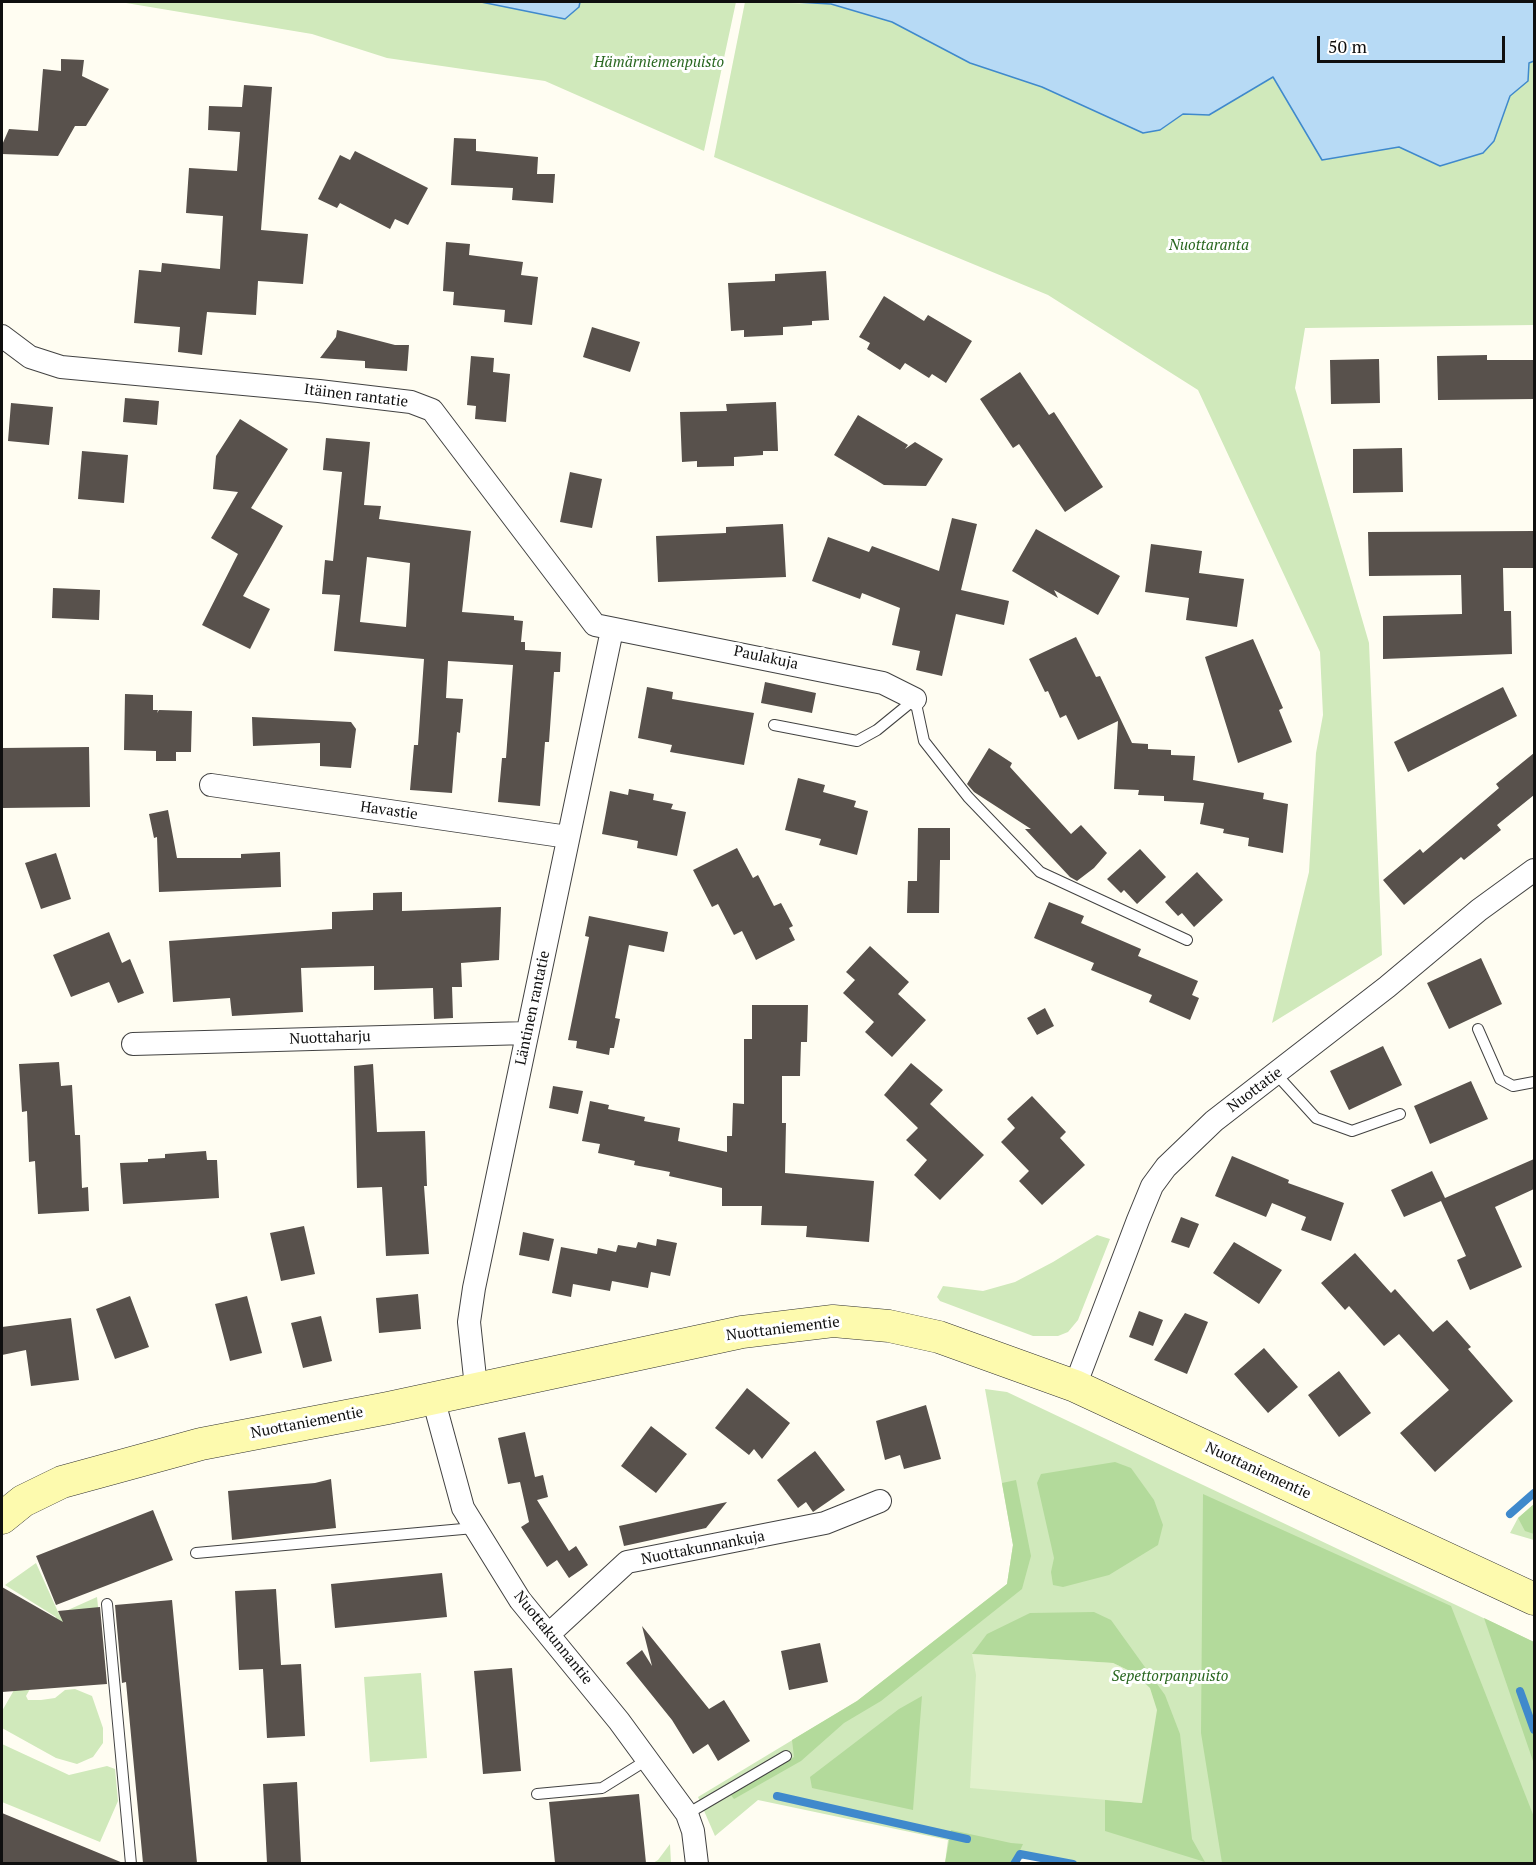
<!DOCTYPE html>
<meta charset="utf-8">
<style>
body{margin:0}
#map{position:relative;width:1536px;height:1865px;overflow:hidden;background:#fffdf2;font-family:"PT Serif",serif}
canvas{display:block}
.frame{position:absolute;inset:0;border:3px solid #0f0f0f;pointer-events:none}
.scale{position:absolute;left:1317px;top:36px;width:188px;height:27px;box-sizing:border-box;border:3px solid #0f0f0f;border-top:0;padding-left:8px;font-size:18px;line-height:21px;white-space:nowrap;color:#0f0f0f;-webkit-text-stroke:4px #fff;paint-order:stroke}
</style>
<div id="map">
<canvas width="1536" height="1865"></canvas>
<div class="frame"></div>
<div class="scale">50 m</div>
</div>
<script>
const ctx = document.querySelector('canvas').getContext('2d');
ctx.lineJoin = 'round';
function paint(path, color) {
  ctx.fillStyle = color;
  ctx.fill(path, 'evenodd');
}
function poly(rows) {
  const path = new Path2D();
  for (const r of rows) {
    path.moveTo(r[0], r[1]);
    for (let i = 2; i < r.length; i += 2) path.lineTo(r[i], r[i + 1]);
  }
  return path;
}
function stroke(path, color, width, dash) {
  ctx.strokeStyle = color;
  ctx.lineWidth = width;
  ctx.lineCap = dash ? 'butt' : 'round';
  ctx.setLineDash(dash || []);
  ctx.stroke(path);
}
function drawText(font, color, halo, rows, align = 'center') {
  ctx.font = font + ' "PT Serif",serif';
  ctx.lineWidth = 6;
  ctx.setLineDash([]);
  ctx.textBaseline = 'middle';
  ctx.strokeStyle = halo;
  ctx.fillStyle = color;
  for (const [text, x, y, turn = 0] of rows) {
    ctx.save();
    ctx.translate(x, y);
    ctx.rotate((+turn || 0) * Math.PI / 180);
    ctx.textAlign = isNaN(turn) ? turn : align;
    if (halo) ctx.strokeText(text, 0, 0);
    ctx.fillText(text, 0, 0);
    ctx.restore();
  }
}
const green = poly([
 [120,2,481,2,565,19,579,7,580,2,736,2,704,151,545,81,387,58,312,34],
 [745,2,831,4,892,22,970,63,1042,87,1143,133,1160,130,1183,114,1209,115,1273,77,1323,160,1399,147,1440,166,1494,141,1510,95,1528,81,1529,63,1534,61,1534,325,1305,328,1295,388,1369,643,1382,955,1272,1023,1309,872,1316,753,1323,715,1320,652,1198,390,1048,295,714,157],
 [1097,1235,1110,1239,1078,1320,1068,1332,1058,1336,1033,1336,940,1301,937,1297,943,1286,983,1291,1015,1282,1053,1262],
 [985,1389,1007,1392,1534,1642,1534,1863,1055,1864,1021,1854,1014,1863,945,1863,948,1840,758,1800,715,1836,698,1797,857,1701,1007,1584,1013,1545],
 [1534,1504,1534,1540,1510,1533,1518,1518],
 [36,1563,59,1614,97,1597,99,1616,71,1618,26,1696,28,1700,41,1700,55,1698,65,1690,75,1689,92,1696,103,1728,103,1743,93,1757,77,1764,56,1758,2,1728,2,1711,56,1617,5,1585],
 [421,1673,427,1758,370,1762,364,1677],
 [2,1744,69,1775,107,1766,115,1769,118,1801,100,1842,2,1802],
 [670,1844,671,1863,653,1863,658,1860]
]);
const forest = poly([
 [1115,1462,1131,1468,1154,1500,1163,1525,1158,1545,1109,1575,1063,1587,1053,1585,1051,1572,1054,1558,1037,1483,1041,1474],
 [1016,1480,1031,1556,1022,1589,881,1701,844,1723,801,1761,734,1799,731,1795,794,1757,792,1740,857,1701,1007,1584,1013,1545,1002,1483],
 [1203,1494,1451,1606,1534,1817,1534,1863,1222,1863,1201,1733],
 [1534,1504,1534,1534,1525,1531,1518,1518],
 [1094,1612,1111,1620,1165,1695,1180,1734,1192,1839,1205,1862,1105,1831,1105,1800,1142,1803,1134,1673,1113,1663,972,1654,987,1634,1030,1613],
 [1484,1618,1534,1642,1534,1764],
 [922,1696,913,1810,812,1788,810,1777,899,1709],
 [951,1830,1011,1843,1023,1844,1014,1863,945,1863]
]);
const pitch = poly([
 [972,1654,1113,1663,1134,1673,1150,1688,1157,1710,1142,1803,970,1788,976,1675]
]);
const water = poly([
 [481,2,580,2,579,7,565,19,481,2],
 [795,2,1534,2,1534,61,1529,63,1528,81,1510,96,1494,141,1483,153,1440,166,1399,147,1322,160,1273,77,1209,115,1183,114,1160,130,1143,133,1042,87,970,63,892,22,831,4,795,2]
]);
const stream = poly([
 [1510,1514,1534,1493],
 [1520,1691,1534,1730],
 [777,1796,967,1839],
 [1014,1864,1020,1854,1073,1864]
]);
const building = poly([
 [61,59,84,60,82,76,109,89,86,126,75,126,58,156,2,154,2,145,9,129,38,131,43,69,61,71],
 [244,85,272,87,261,230,308,234,303,284,258,281,256,315,207,312,202,355,178,352,180,327,134,323,139,270,161,272,162,263,220,269,223,216,186,213,189,168,237,171,240,132,208,130,209,106,242,107],
 [454,138,476,139,476,151,538,157,537,174,555,174,553,203,512,200,513,188,451,185],
 [355,151,428,188,408,225,395,219,390,229,340,203,337,208,318,199,340,155,350,160],
 [446,242,470,244,469,255,523,262,521,275,538,277,532,325,504,322,505,310,453,305,454,292,443,291],
 [826,271,829,320,812,321,812,325,783,327,783,335,744,337,744,330,731,331,728,283,775,281,775,274],
 [884,296,924,321,928,315,972,341,946,383,932,374,929,378,905,363,900,370,867,349,870,343,859,337],
 [592,327,640,342,630,372,583,357],
 [337,330,395,345,409,345,407,371,365,368,365,361,320,358,336,337],
 [1487,355,1487,360,1534,360,1534,399,1438,400,1437,356],
 [471,356,494,358,493,372,510,374,506,422,475,419,476,406,467,405],
 [1379,359,1380,403,1331,404,1330,360],
 [1020,372,1049,415,1054,412,1103,487,1065,512,1019,444,1013,448,980,399],
 [125,398,159,401,157,425,123,422],
 [776,402,778,451,763,451,763,455,734,457,734,466,697,467,697,461,682,462,680,412,727,411,726,404],
 [11,403,53,407,49,445,8,441],
 [858,415,908,445,905,449,915,442,943,459,926,486,884,485,834,455],
 [240,419,288,449,251,508,283,526,243,596,270,609,250,649,202,625,238,554,211,538,238,492,213,489,216,456],
 [326,438,370,442,364,505,381,506,379,519,471,531,462,612,514,616,514,620,523,621,521,642,525,642,525,650,561,652,560,672,554,672,549,742,545,742,540,806,498,802,502,758,506,758,513,665,448,661,446,698,463,699,460,733,457,732,452,793,410,790,414,745,418,745,424,659,334,651,340,595,322,594,325,560,333,561,342,472,323,470],
 [367,557,410,563,406,627,360,622],
 [1402,448,1403,492,1353,493,1353,449],
 [82,451,128,455,124,503,78,499],
 [570,472,602,479,592,528,560,522],
 [952,518,977,524,961,590,1009,601,1004,625,956,614,942,676,916,670,920,651,892,645,900,608,862,593,860,599,812,581,828,537,869,552,872,546,939,571],
 [783,524,786,577,658,582,656,536,726,533,726,527],
 [1036,529,1120,576,1098,615,1054,590,1058,598,1012,571],
 [1534,531,1534,568,1503,568,1504,611,1511,611,1512,654,1383,659,1383,616,1462,614,1461,575,1369,576,1368,532],
 [1151,544,1202,551,1199,573,1244,579,1237,627,1186,620,1189,598,1145,592],
 [53,588,100,590,99,620,52,618],
 [1076,637,1096,677,1100,676,1132,743,1148,744,1148,749,1171,750,1171,755,1195,756,1193,780,1264,793,1263,799,1288,804,1283,853,1248,846,1249,838,1223,833,1224,829,1200,824,1204,803,1164,801,1164,796,1138,795,1139,790,1114,789,1118,721,1078,740,1066,715,1060,718,1048,691,1045,692,1029,659],
 [1253,639,1283,708,1279,710,1292,742,1238,763,1205,657],
 [765,682,816,693,812,713,761,703],
 [647,687,673,692,672,699,754,713,744,765,670,752,672,745,638,738],
 [1503,687,1517,716,1408,772,1394,742],
 [125,694,153,695,153,710,158,710,157,713,159,710,192,711,191,752,176,752,176,761,156,761,156,751,124,750],
 [252,717,351,722,356,729,351,768,320,766,320,743,253,746],
 [89,747,90,807,2,808,2,748],
 [989,748,1012,763,1010,767,1071,834,1081,825,1107,853,1094,868,1077,881,1070,877,1025,829,1031,829,974,792,967,784],
 [1534,753,1534,795,1497,825,1501,830,1464,860,1461,857,1404,905,1383,880,1420,849,1423,853,1499,788,1496,784],
 [798,778,825,785,823,792,856,801,854,807,868,811,857,855,819,845,821,839,785,830],
 [629,789,654,794,653,800,673,804,671,809,686,812,677,856,637,848,638,841,602,834,610,791,628,795],
 [168,810,177,858,241,858,241,854,280,852,281,887,159,892,157,837,154,838,149,814],
 [918,828,950,828,950,860,940,860,939,913,907,913,908,881,917,881],
 [737,848,753,878,758,875,774,906,781,903,793,926,789,928,795,940,756,960,742,931,734,935,718,904,712,907,693,870],
 [1140,849,1166,877,1137,904,1124,890,1121,893,1107,879],
 [56,853,71,899,41,909,25,863],
 [1197,872,1223,900,1194,927,1182,913,1178,916,1165,902],
 [402,892,402,911,501,907,499,960,461,963,462,987,452,987,453,1018,434,1019,433,988,374,990,374,966,301,968,303,1012,232,1016,230,998,173,1002,169,941,332,929,332,912,373,910,373,893],
 [1049,902,1084,916,1081,923,1141,949,1138,956,1198,981,1192,995,1199,998,1190,1020,1149,1002,1152,995,1091,970,1094,963,1034,938],
 [589,916,668,932,664,952,629,945,615,1018,620,1019,614,1048,610,1048,609,1055,576,1048,577,1041,568,1040,589,937,585,936],
 [109,932,122,963,130,959,144,993,118,1003,109,982,71,997,53,955],
 [870,946,909,982,898,994,926,1020,892,1057,865,1032,874,1022,843,993,855,980,846,972],
 [1481,958,1502,1004,1449,1029,1427,983],
 [752,1005,808,1005,807,1042,801,1042,800,1076,782,1076,782,1123,786,1123,785,1173,874,1181,869,1242,806,1237,807,1226,761,1225,762,1206,722,1206,722,1188,669,1176,670,1172,634,1165,635,1161,598,1153,600,1144,582,1141,590,1101,609,1105,608,1109,645,1117,644,1121,680,1128,678,1141,727,1152,727,1136,732,1136,733,1103,744,1104,744,1039,752,1039],
 [1045,1008,1054,1026,1037,1035,1027,1018],
 [1383,1046,1402,1085,1349,1110,1330,1071],
 [59,1062,61,1086,72,1085,75,1135,80,1135,82,1188,88,1187,89,1211,38,1214,35,1161,29,1162,27,1111,22,1112,19,1064],
 [911,1063,943,1090,930,1104,984,1155,940,1200,914,1175,927,1160,906,1140,918,1128,884,1095],
 [373,1064,377,1132,425,1131,427,1186,424,1186,429,1254,386,1256,382,1187,357,1188,354,1066],
 [1471,1081,1488,1119,1430,1144,1414,1106],
 [553,1086,583,1091,578,1114,549,1108],
 [1032,1096,1066,1132,1060,1138,1085,1165,1042,1205,1019,1181,1029,1171,1001,1142,1015,1128,1007,1119],
 [206,1151,207,1160,217,1160,219,1198,123,1204,120,1163,148,1162,148,1159,165,1158,165,1154],
 [1232,1156,1289,1180,1288,1183,1344,1203,1331,1241,1301,1230,1306,1217,1272,1203,1266,1217,1215,1196],
 [1534,1159,1534,1189,1495,1207,1522,1267,1470,1290,1457,1260,1466,1256,1441,1201,1404,1217,1391,1190,1432,1171,1445,1198],
 [1181,1217,1199,1224,1189,1248,1171,1242],
 [304,1226,315,1274,281,1281,270,1233],
 [523,1232,554,1239,549,1261,519,1255],
 [657,1239,677,1243,670,1276,651,1272,648,1288,612,1281,610,1291,573,1284,571,1297,552,1293,561,1247,597,1254,598,1248,616,1252,618,1245,636,1248,638,1242,656,1246],
 [1234,1242,1282,1270,1259,1304,1213,1273],
 [1355,1253,1391,1293,1395,1289,1433,1332,1447,1320,1471,1347,1468,1349,1513,1401,1435,1472,1400,1433,1449,1390,1399,1334,1384,1346,1349,1306,1345,1310,1321,1283],
 [418,1294,421,1329,379,1333,376,1298],
 [130,1296,149,1347,115,1359,96,1309],
 [247,1296,262,1353,230,1361,215,1304],
 [1139,1311,1163,1320,1153,1346,1129,1337],
 [1185,1313,1208,1322,1187,1374,1154,1360],
 [321,1316,332,1361,303,1368,291,1323],
 [71,1318,79,1380,31,1386,26,1350,2,1355,2,1327],
 [1264,1348,1298,1387,1268,1413,1234,1374],
 [1339,1371,1371,1413,1339,1437,1308,1395],
 [747,1388,790,1423,762,1459,754,1449,749,1455,715,1428],
 [926,1405,941,1459,904,1469,900,1455,885,1460,876,1421],
 [651,1426,687,1454,656,1493,621,1466],
 [525,1432,535,1477,543,1475,548,1497,537,1500,569,1551,576,1546,588,1565,569,1578,557,1560,547,1567,521,1527,529,1522,520,1482,508,1484,498,1438],
 [815,1451,845,1490,813,1512,806,1502,798,1508,777,1480],
 [331,1479,336,1528,232,1540,228,1491,315,1483],
 [727,1502,706,1528,624,1546,619,1526],
 [153,1510,173,1560,56,1605,36,1556],
 [442,1573,447,1617,335,1628,331,1584],
 [2,1587,63,1622,58,1611,100,1607,107,1684,2,1692],
 [276,1589,281,1665,301,1664,305,1736,267,1738,263,1669,239,1670,235,1591],
 [172,1600,197,1863,143,1863,126,1682,122,1683,115,1605],
 [642,1626,709,1709,724,1700,750,1741,718,1761,708,1744,693,1754,672,1720,626,1663,642,1650,652,1666],
 [820,1643,828,1682,789,1690,781,1651],
 [512,1668,521,1771,483,1774,474,1671],
 [297,1782,301,1863,267,1863,263,1784],
 [639,1794,646,1863,555,1863,549,1802],
 [2,1813,123,1863,2,1863]
]);
const service = poly([
 [774,725,857,741,877,730,915,699,924,741,968,797,1040,872,1187,940],
 [1478,1029,1500,1079,1513,1086,1534,1082],
 [1276,1074,1316,1118,1352,1131,1400,1114],
 [196,1553,474,1528],
 [107,1604,131,1864],
 [537,1794,602,1788,647,1760],
 [687,1814,786,1756]
]);
const minor = poly([
 [2,336,30,357,61,367,319,391,411,402,432,410,595,625,883,683,915,699],
 [211,785,568,837],
 [133,1044,527,1033],
 [1075,1386,1138,1220,1152,1186,1166,1167,1214,1121,1387,987,1479,910,1534,870],
 [476,1387,469,1322,474,1288,612,630],
 [433,1398,463,1508,520,1600,619,1721,687,1814,693,1831,697,1864],
 [549,1634,627,1562,825,1523,880,1501]
]);
const secondary = poly([
 [2,1518,23,1501,62,1482,201,1444,388,1408,742,1332,833,1321,889,1326,939,1337,1075,1386,1534,1599]
]);
const parkNames = [
 ["Hämärniemenpuisto",659,63],
 ["Nuottaranta",1209,246],
 ["Sepettorpanpuisto",1170,1677]
];
const streetNames = [
 ["Itäinen rantatie",356,396,7],
 ["Paulakuja",766,658,12],
 ["Havastie",389,811,8],
 ["Läntinen rantatie",533,1008,-78],
 ["Nuottaharju",330,1038,-2],
 ["Nuottatie",1255,1090,-37],
 ["Nuottaniementie",783,1329,-7],
 ["Nuottaniementie",307,1423,-11],
 ["Nuottaniementie",1258,1471,25],
 ["Nuottakunnankuja",703,1548,-11],
 ["Nuottakunnantie",553,1638,51]
];
paint(green, '#d0e9bb');
paint(forest, '#b3da9b');
paint(pitch, '#e2f1cd');
paint(water, '#b7daf5');
stroke(water, '#3f89cc', 1.5);
stroke(stream, '#3f89cc', 8);
paint(building, '#58514c');
stroke(service, '#424242', 12);
stroke(minor, '#424242', 24);
stroke(secondary, '#313131', 33);
stroke(service, '#fff', 10);
stroke(minor, '#fff', 22);
stroke(secondary, '#fdfaae', 32);
drawText('italic 15px', '#296720', '#fff', parkNames);
drawText('15px', '#0f0f0f', '#fff', streetNames);
</script>
